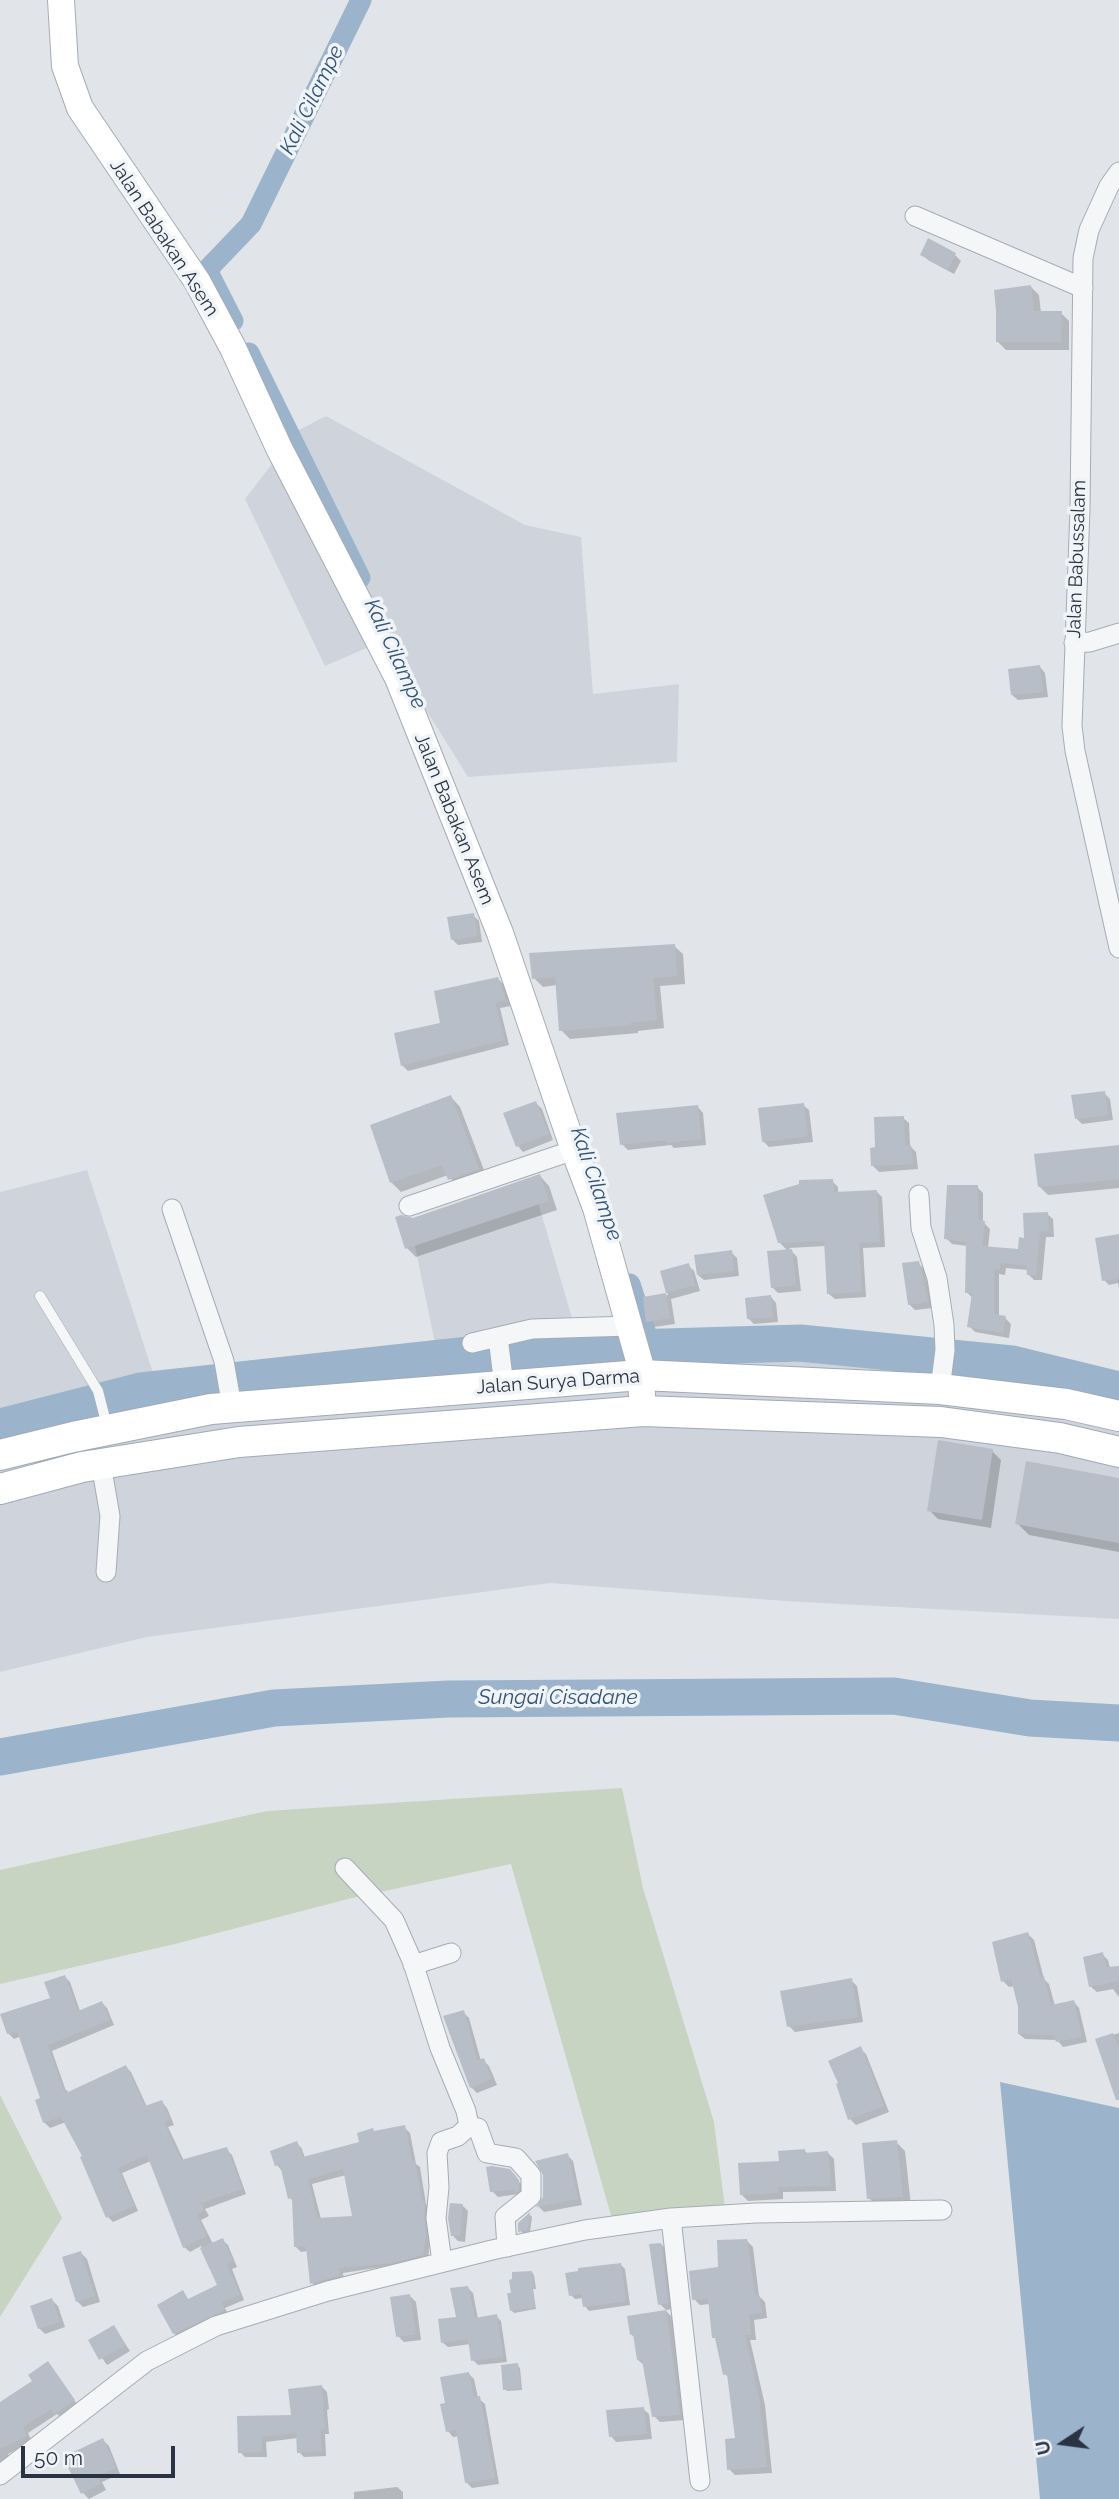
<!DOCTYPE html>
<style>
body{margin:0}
#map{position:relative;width:1119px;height:2499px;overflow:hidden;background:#e1e5ea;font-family:Raleway,sans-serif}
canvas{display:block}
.north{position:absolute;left:1028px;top:2408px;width:70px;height:70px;-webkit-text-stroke:5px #f1f4f7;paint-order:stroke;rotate:257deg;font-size:19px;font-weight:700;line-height:28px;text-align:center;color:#293343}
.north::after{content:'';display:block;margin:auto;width:24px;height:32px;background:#293343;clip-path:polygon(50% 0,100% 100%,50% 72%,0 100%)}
.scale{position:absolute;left:21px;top:2446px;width:154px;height:32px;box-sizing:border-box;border:4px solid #293343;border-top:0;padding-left:9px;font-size:21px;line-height:24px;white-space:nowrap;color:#293343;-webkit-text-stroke:5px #f1f4f7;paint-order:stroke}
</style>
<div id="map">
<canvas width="1119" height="2499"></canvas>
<div class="north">U</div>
<div class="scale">50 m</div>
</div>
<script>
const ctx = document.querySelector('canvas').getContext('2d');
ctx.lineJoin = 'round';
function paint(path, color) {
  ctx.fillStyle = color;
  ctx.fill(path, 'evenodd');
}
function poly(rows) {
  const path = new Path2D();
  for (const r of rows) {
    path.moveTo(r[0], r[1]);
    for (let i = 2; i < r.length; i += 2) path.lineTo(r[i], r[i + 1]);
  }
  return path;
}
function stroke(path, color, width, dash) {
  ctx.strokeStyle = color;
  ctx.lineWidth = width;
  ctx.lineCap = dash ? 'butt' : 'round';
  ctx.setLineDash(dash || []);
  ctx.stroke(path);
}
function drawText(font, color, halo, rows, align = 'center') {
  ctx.font = font + ' Raleway,sans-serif';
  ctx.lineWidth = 7;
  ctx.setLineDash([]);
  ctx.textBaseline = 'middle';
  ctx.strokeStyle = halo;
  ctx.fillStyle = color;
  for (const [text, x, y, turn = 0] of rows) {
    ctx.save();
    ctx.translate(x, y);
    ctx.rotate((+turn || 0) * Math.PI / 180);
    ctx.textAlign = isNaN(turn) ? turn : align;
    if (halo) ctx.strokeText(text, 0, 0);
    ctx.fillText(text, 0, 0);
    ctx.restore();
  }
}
const built = poly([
 [326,416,525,525,581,537,593,694,679,684,677,762,468,777,383,641,325,666,245,499,297,431],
 [87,1170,156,1382,436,1348,412,1232,533,1185,577,1335,733,1332,921,1337,1119,1377,1119,1619,785,1601,550,1583,147,1637,0,1672,0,1192]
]);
const green = poly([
 [622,1788,643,1888,714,2122,726,2216,612,2219,511,1864,352,1898,175,1944,0,1984,0,1870,267,1811],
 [0,2095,62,2218,0,2317]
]);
const water = poly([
 [1000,2082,1119,2108,1119,2499,1040,2499]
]);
const shadow = poly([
 [929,241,955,255,961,261,954,274,928,260,922,254],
 [1031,287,1039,295,1041,313,1061,313,1069,321,1069,350,1006,350,998,342],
 [1040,667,1045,673,1048,697,1018,700,1012,695],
 [473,915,479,921,482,942,458,945,452,939],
 [674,946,683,954,685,984,660,986,664,1028,638,1031,638,1033,570,1039,561,1030,557,985,543,987,534,978],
 [498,979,504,985,511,1006,500,1008,509,1045,408,1071,402,1065,442,1024],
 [1104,1093,1110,1099,1113,1120,1082,1124,1076,1118],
 [451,1097,460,1107,487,1178,459,1188,448,1175,401,1192,391,1182],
 [536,1103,542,1109,553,1140,523,1152,518,1146],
 [803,1105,809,1110,813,1142,769,1147,763,1141],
 [698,1107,703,1113,706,1145,674,1148,671,1145,628,1150,622,1144],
 [903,1118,909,1123,910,1146,916,1152,918,1169,879,1172,873,1166,877,1149],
 [1119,1147,1119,1188,1048,1195,1039,1186],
 [540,1176,549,1186,557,1210,416,1257,407,1248,413,1219],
 [832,1181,838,1187,838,1193,877,1192,882,1197,885,1247,863,1248,866,1297,835,1299,829,1294,826,1246,789,1248,797,1257,801,1291,778,1293,772,1287,788,1251,779,1242],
 [977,1187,983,1193,983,1222,990,1229,988,1248,1020,1251,1047,1214,1053,1219,1054,1237,1046,1237,1042,1280,1034,1280,1028,1274,1028,1270,1006,1268,1005,1275,999,1274,999,1317,1005,1318,1011,1324,1009,1338,975,1332,969,1326,973,1299,967,1292,968,1246,952,1244,946,1238],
 [1119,1236,1119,1289,1118,1283,1109,1285,1104,1280],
 [731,1252,737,1258,739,1276,704,1280,698,1275],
 [918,1263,924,1269,933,1308,915,1310,909,1304],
 [688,1265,694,1271,700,1291,671,1299,675,1324,654,1327,648,1321,645,1298,668,1295,662,1272],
 [771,1297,776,1303,778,1322,754,1324,748,1318],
 [992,1451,1001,1460,991,1528,938,1519,929,1510],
 [1119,1479,1119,1552,1029,1535,1017,1523],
 [1028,1934,1034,1940,1044,1979,1049,1984,1055,2006,1074,2002,1079,2008,1087,2042,1063,2047,1057,2040,1025,2039,1019,2034,1020,2007,1015,1986,1009,1987,1003,1981],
 [1102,1954,1108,1960,1110,1968,1119,1967,1119,1997,1113,1989,1097,1992,1091,1987],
 [65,1977,70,1982,80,2011,102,2003,107,2008,114,2025,52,2051,66,2091,68,2094,126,2067,131,2072,147,2107,162,2102,167,2108,174,2125,168,2127,184,2161,226,2149,232,2155,246,2194,205,2209,209,2216,201,2220,213,2244,222,2240,228,2245,237,2267,232,2269,244,2300,225,2308,229,2316,179,2339,174,2333,182,2293,189,2300,219,2286,201,2246,190,2252,184,2247,151,2161,122,2173,138,2211,113,2222,108,2217,84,2156,66,2122,50,2128,44,2122,42,2099,21,2036,14,2039,8,2033,52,1999],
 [851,1980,857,1986,863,2022,795,2032,789,2026],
 [463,2012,469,2018,481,2061,483,2060,489,2066,497,2085,477,2093,471,2087],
 [1119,2033,1119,2078,1097,2040],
 [860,2048,866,2054,889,2112,856,2125,850,2119],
 [404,2127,410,2133,416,2164,420,2167,426,2204,430,2208,430,2240,428,2260,343,2273,344,2281,317,2288,312,2283,308,2251,301,2252,295,2246,294,2202,290,2198,282,2171,277,2165,297,2143,302,2149,305,2158,362,2143,373,2130,376,2133],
 [346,2175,354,2218,321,2219,312,2184],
 [896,2142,905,2151,911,2206,878,2207,869,2198],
 [804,2150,809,2155,828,2153,834,2159,836,2191,783,2192,783,2199,748,2201,742,2195,781,2163],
 [567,2155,573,2161,582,2205,544,2212,539,2207],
 [509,2171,524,2187,524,2196,519,2194,498,2197,492,2191],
 [462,2205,468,2211,465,2242,458,2241,452,2235],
 [530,2215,532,2217,530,2232,522,2233,519,2223],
 [747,2241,753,2247,759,2296,765,2302,767,2318,754,2320,756,2340,750,2340,765,2405,772,2473,735,2475,729,2469,737,2440,729,2378,725,2374,718,2342,714,2337,710,2304,700,2305,694,2299],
 [661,2244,667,2250,673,2309,666,2310,660,2304],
 [81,2253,87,2259,100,2302,83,2307,77,2301],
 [621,2265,625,2269,630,2305,589,2311,585,2306,584,2298,575,2299,571,2295],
 [532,2272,534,2275,536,2289,533,2289,536,2309,514,2313,511,2310,513,2294],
 [467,2287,473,2293,478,2319,496,2316,501,2321,507,2362,478,2365,473,2360,471,2344,448,2347,442,2342,458,2319],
 [410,2296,416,2302,421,2340,404,2342,398,2336],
 [52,2300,58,2306,65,2327,45,2334,39,2328],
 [666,2311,672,2317,685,2420,660,2422,654,2416,645,2366,638,2360,635,2338,631,2334],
 [114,2327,130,2351,107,2365,90,2341],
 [48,2363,79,2407,62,2419,57,2414,28,2433,32,2442,8,2454,11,2461,0,2467,0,2420],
 [517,2365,520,2368,522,2390,507,2391,505,2389],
 [468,2373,474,2379,478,2398,485,2404,499,2484,472,2488,466,2482,459,2436,453,2437,448,2431,447,2404],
 [322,2387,327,2392,329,2409,327,2410,329,2434,325,2434,326,2456,304,2457,299,2452,298,2438,266,2442,267,2457,245,2457,240,2452,239,2418,293,2417],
 [643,2409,649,2414,652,2439,616,2442,611,2436],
 [103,2440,109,2446,120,2474,102,2482,106,2490,89,2499,83,2493],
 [397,2487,403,2492,403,2499,354,2499,354,2492]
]);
const canal = poly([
 [233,321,207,270,251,224,361,0],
 [249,353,360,578],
 [630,1284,651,1349]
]);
const river = poly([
 [0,1427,141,1391,496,1352,800,1343,1012,1364,1119,1390],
 [0,1757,274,1708,448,1699,894,1696,1030,1718,1119,1723]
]);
const building = poly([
 [928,238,956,253,948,270,920,255],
 [1031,285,1034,311,1062,311,1061,342,996,342,996,311,994,290],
 [1040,665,1043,692,1011,695,1008,669],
 [474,913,477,936,451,940,447,917],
 [675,944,677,976,653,978,657,1020,630,1023,631,1025,559,1031,555,977,532,979,529,953],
 [498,977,506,1000,495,1003,505,1040,401,1066,394,1033,440,1023,434,991],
 [1105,1091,1108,1115,1075,1119,1071,1095],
 [451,1095,479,1169,448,1180,442,1165,390,1183,370,1125],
 [536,1101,549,1134,516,1147,503,1113],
 [804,1103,808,1136,762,1142,758,1108],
 [698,1105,701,1139,666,1143,666,1140,620,1145,616,1113],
 [904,1116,905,1145,911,1145,913,1164,871,1166,870,1148,875,1147,874,1117],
 [1119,1145,1119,1179,1038,1187,1034,1154],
 [540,1174,549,1201,405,1249,395,1217,401,1215,413,1218],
 [833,1179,834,1192,877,1190,880,1242,859,1243,862,1292,827,1294,824,1241,778,1243,763,1195,799,1184,799,1180],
 [947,1185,978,1185,978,1220,985,1221,982,1246,1018,1249,1019,1237,1024,1238,1023,1213,1048,1212,1049,1231,1040,1232,1036,1275,1027,1275,1026,1265,1000,1263,1000,1270,994,1269,994,1314,1006,1316,1003,1333,967,1327,972,1293,965,1293,966,1242,944,1239],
 [1119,1234,1119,1278,1102,1281,1095,1238],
 [792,1249,796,1285,771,1288,767,1251],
 [732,1250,734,1271,697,1275,694,1255],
 [919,1261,928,1302,908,1305,902,1263],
 [689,1263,695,1285,666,1293,660,1271],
 [666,1293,670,1318,646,1322,643,1297],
 [771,1295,773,1317,747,1319,745,1298],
 [938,1440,993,1449,982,1520,927,1511],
 [1026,1461,1119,1478,1119,1543,1015,1524],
 [1028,1932,1040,1977,1044,1976,1051,2005,1074,2000,1082,2037,1056,2042,1054,2035,1018,2034,1018,2007,1011,1979,1001,1982,992,1942],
 [1103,1952,1106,1967,1119,1966,1119,1981,1089,1987,1083,1957],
 [65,1975,78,2011,102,2001,110,2020,48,2045,64,2091,67,2090,68,2092,126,2065,145,2106,162,2100,170,2120,164,2122,181,2160,227,2147,242,2189,201,2203,204,2211,197,2214,207,2236,183,2248,147,2155,118,2168,134,2206,106,2218,80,2157,82,2156,61,2117,43,2123,35,2100,40,2098,17,2031,7,2034,0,2014,50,1998,44,1982],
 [852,1978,858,2017,787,2027,780,1991],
 [464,2010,477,2060,484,2058,492,2079,470,2088,443,2016],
 [1113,2033,1119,2049,1119,2100,1116,2100,1095,2039],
 [861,2046,884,2106,848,2120,836,2084,838,2083,828,2061],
 [405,2125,412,2161,415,2160,422,2201,425,2201,424,2217,426,2234,423,2255,391,2263,339,2268,340,2275,310,2284,306,2247,294,2247,292,2198,288,2199,280,2165,275,2166,270,2151,297,2141,303,2157,359,2142,357,2133,373,2128,374,2131],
 [343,2169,352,2216,317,2218,308,2179],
 [897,2140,903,2197,867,2199,862,2143],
 [805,2149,805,2153,828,2151,831,2186,778,2187,778,2193,740,2195,738,2163,779,2161,778,2151],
 [568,2153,578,2199,536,2207,543,2197,543,2175,535,2161],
 [492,2166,510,2169,519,2180,519,2190,515,2193,515,2189,490,2192,486,2167],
 [450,2203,463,2204,460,2236,451,2236,448,2218],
 [530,2212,528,2230,518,2232,518,2223],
 [223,2238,233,2261,227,2264,240,2295,221,2302,225,2310,173,2334,157,2305,183,2290,188,2299,217,2285,200,2248],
 [747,2239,755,2295,759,2294,762,2313,749,2314,751,2335,745,2335,759,2398,767,2467,727,2470,725,2439,735,2438,727,2374,723,2375,715,2338,712,2338,708,2299,692,2300,689,2271,718,2267,717,2240],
 [661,2243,668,2303,658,2305,649,2244],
 [81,2251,95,2296,76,2302,62,2257],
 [621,2263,626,2301,583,2307,581,2294,569,2296,565,2273,578,2271,578,2268],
 [532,2271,534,2287,532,2287,535,2307,510,2311,507,2293,511,2293,509,2280,512,2279,512,2272],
 [468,2286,475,2318,497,2314,503,2357,471,2361,468,2339,441,2343,438,2319,456,2317,450,2288],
 [410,2294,416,2334,396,2337,390,2297],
 [52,2298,60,2322,38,2329,30,2306],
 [666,2310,680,2415,652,2417,642,2360,637,2360,633,2334,630,2335,627,2316],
 [114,2325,126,2345,99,2360,88,2340],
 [48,2361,75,2400,54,2414,51,2409,23,2427,27,2436,0,2449,0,2402,32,2381,28,2375],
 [518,2363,521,2388,503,2390,501,2365],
 [469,2372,474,2397,480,2396,495,2478,465,2483,456,2430,446,2432,440,2404,445,2403,440,2377],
 [322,2385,325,2429,320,2429,322,2451,297,2453,296,2433,262,2437,262,2452,238,2453,237,2416,291,2415,288,2389],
 [644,2407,647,2434,609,2437,606,2410],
 [103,2438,116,2468,98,2476,101,2484,81,2494,63,2457]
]);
const lane = poly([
 [40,1296,98,1391,107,1426]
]);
const street = poly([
 [1119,172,1109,186,1089,230,1083,258,1080,509,1072,726,1075,751,1119,948],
 [915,216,1083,288],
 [1074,643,1090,642,1119,633],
 [919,1195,921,1228,937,1278,944,1325,945,1350,940,1389],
 [409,1206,574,1150],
 [172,1209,224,1361,232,1407],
 [498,1337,504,1386],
 [472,1343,532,1329,630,1326],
 [101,1464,110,1516,106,1572],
 [345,1868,394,1920,413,1963,440,2048,466,2111,469,2126,458,2136,441,2142,437,2153,439,2187,436,2218,442,2262],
 [413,1965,451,1953],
 [469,2126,478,2128,487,2153,516,2158,531,2175,531,2196,505,2217,507,2247],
 [671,2218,700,2481],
 [0,2475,147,2361,216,2326,328,2291,492,2250,585,2230,671,2218,756,2213,942,2210]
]);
const secondary = poly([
 [61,0,65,66,80,108,197,281,233,348,279,448,398,678,500,933,574,1150,596,1208,640,1364,643,1411]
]);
const primary = poly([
 [0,1455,73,1437,211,1409,641,1375,940,1389,1066,1404,1119,1416],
 [0,1489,82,1467,239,1442,643,1411,941,1422,1060,1438,1119,1452]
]);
const streetNames = [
 ["Jalan Babakan Asem",164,238,57],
 ["Jalan Babussalam",1077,559,-88],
 ["Jalan Babakan Asem",454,819,68],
 ["Jalan Surya Darma",558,1382,-4]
];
const waterNames = [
 ["Kali Cilampe",312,100,-64],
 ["Kali Cilampe",395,654,65],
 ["Kali Cilampe",596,1184,71],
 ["Sungai Cisadane",558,1698]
];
paint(built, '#cfd4dc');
paint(green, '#c7d4c2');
paint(water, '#9bb4cb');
paint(shadow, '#0003');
stroke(canal, '#9bb4cb', 21);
stroke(river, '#9bb4cb', 37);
paint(building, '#b8bec8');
stroke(lane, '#a6acb5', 11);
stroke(street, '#a6acb5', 21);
stroke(secondary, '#a6acb5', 28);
stroke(primary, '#a0a9b6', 32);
stroke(lane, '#f4f6f8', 10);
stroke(street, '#f4f6f8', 19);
stroke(secondary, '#fff', 26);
stroke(primary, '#fff', 30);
drawText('19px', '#293343', '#f1f4f7', streetNames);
drawText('italic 21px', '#315378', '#f1f4f7', waterNames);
</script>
